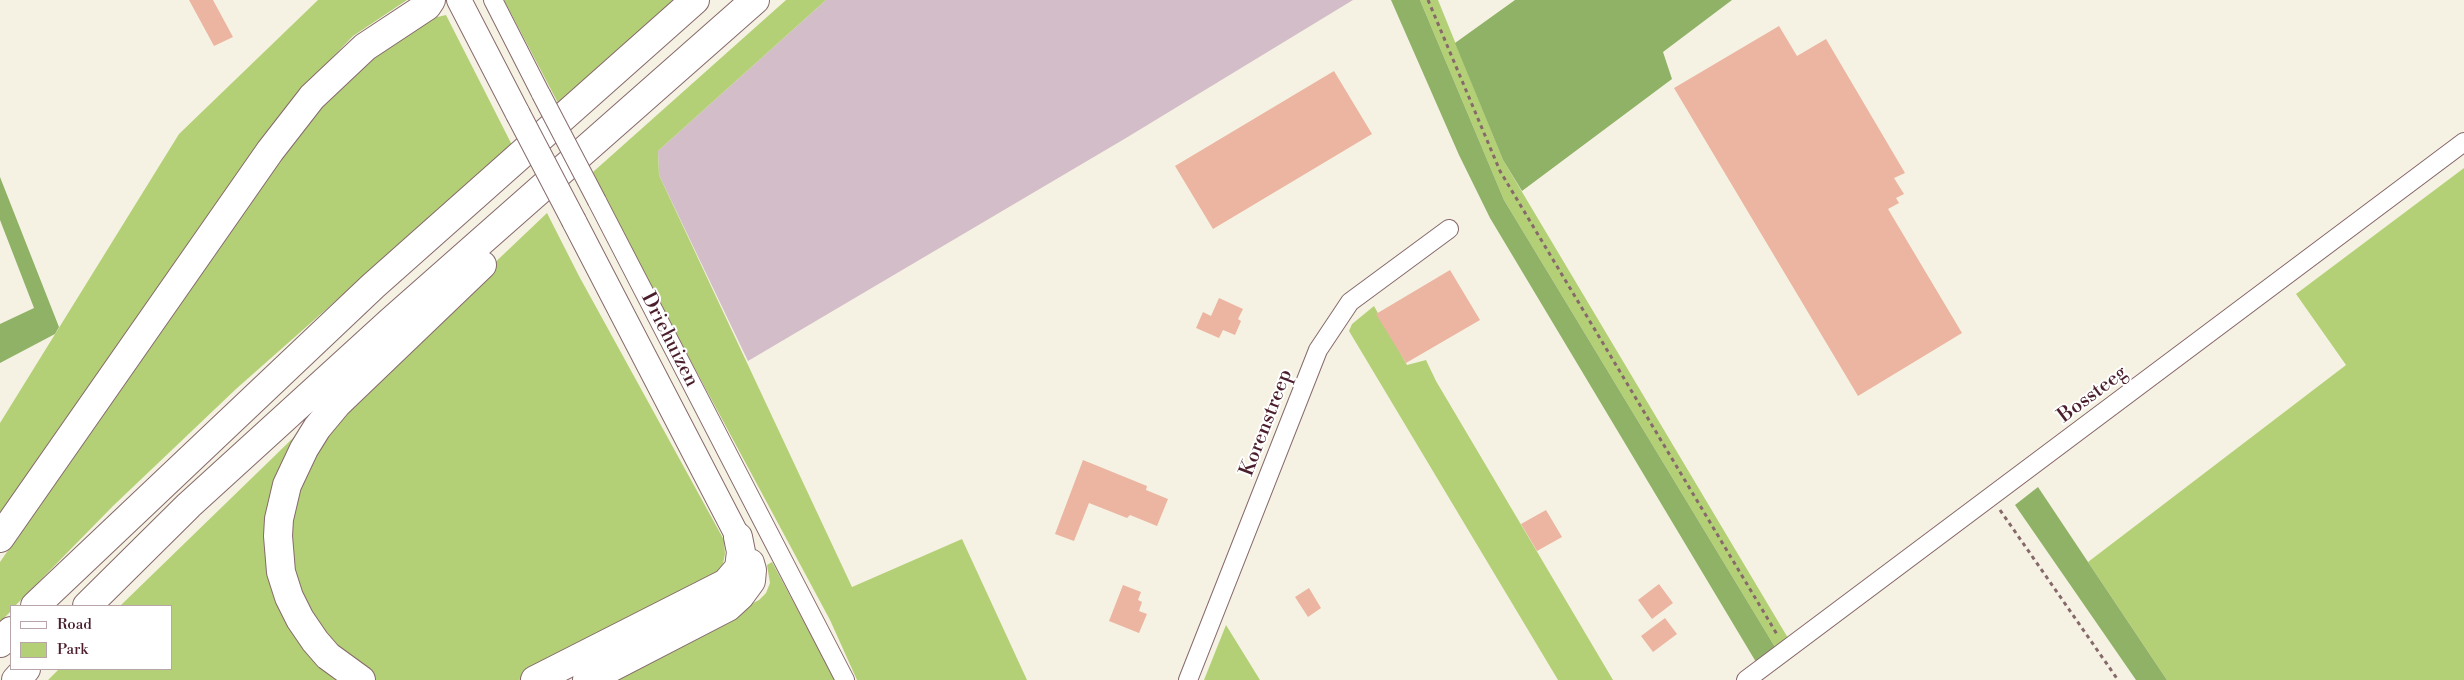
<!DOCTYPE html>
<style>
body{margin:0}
#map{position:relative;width:2464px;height:680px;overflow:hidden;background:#f6f2e3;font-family:"Libre Bodoni",serif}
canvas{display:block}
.legend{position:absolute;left:10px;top:605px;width:162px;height:65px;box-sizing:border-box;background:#fff;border:1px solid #b7a5aa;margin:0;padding:6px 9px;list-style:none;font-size:15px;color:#4a1f2b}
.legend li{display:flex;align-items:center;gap:10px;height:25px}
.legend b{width:25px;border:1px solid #b7a5aa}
</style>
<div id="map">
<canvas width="2464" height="680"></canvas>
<ul class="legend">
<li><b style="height:6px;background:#fff"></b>Road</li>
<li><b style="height:14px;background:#b4d076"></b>Park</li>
</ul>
</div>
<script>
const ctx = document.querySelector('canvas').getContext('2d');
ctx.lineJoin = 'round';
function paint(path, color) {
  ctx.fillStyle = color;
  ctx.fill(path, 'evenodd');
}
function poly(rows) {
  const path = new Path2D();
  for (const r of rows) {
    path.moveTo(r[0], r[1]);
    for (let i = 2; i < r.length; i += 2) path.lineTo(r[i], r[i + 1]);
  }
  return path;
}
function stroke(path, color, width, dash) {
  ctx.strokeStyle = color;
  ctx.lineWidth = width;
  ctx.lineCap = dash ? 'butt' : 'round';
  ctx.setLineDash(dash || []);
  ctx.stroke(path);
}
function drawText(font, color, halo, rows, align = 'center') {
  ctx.font = font + ' "Libre Bodoni",serif';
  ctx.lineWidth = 4;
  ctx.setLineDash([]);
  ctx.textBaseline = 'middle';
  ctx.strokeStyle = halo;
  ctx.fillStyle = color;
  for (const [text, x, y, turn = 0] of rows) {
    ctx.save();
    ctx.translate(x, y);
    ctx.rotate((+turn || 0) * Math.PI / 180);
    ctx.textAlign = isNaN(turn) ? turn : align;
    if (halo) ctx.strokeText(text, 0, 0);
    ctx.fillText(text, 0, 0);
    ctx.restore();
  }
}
const industrial = poly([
 [826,0,1353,0,1126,138,748,361,659,175,658,151]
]);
const green = poly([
 [318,0,407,0,353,36,293,98,245,163,0,519,0,423,179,134],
 [504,0,674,0,558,103],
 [786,0,826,0,658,151,659,175,852,587,962,539,1027,680,857,680,830,620,636,259,593,172],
 [1420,0,1438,0,1503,160,1788,638,1775,647,1504,200],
 [446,15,512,145,236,389,113,506,15,606,11,606,11,611,0,622,0,562,308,114,342,76,429,19],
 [2464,168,2464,680,2167,680,2088,562,2346,365,2296,294],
 [547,213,579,276,724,540,725,554,723,564,719,574,560,662,519,680,374,680,329,647,295,588,286,525,315,449,386,366],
 [1374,306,1407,365,1426,360,1436,381,1613,680,1558,680,1349,331,1352,324],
 [326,406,271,537,345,680,48,680,59,669,171,669,171,606,120,606],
 [772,562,835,680,603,680,759,600,766,593,770,583,767,565],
 [1226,625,1260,680,1204,680]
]);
const forest = poly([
 [1391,0,1420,0,1504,200,1775,647,1756,662,1490,218,1459,155],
 [1515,0,1732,0,1663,52,1672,79,1522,191,1503,160,1455,43],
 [0,177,59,327,55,334,0,363,0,324,34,308,0,220],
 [2038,487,2088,562,2167,680,2136,680,2015,505]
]);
const building = poly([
 [189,0,213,0,233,37,214,46],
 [1779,26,1797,56,1826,39,1905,173,1894,178,1904,194,1896,198,1899,203,1888,209,1962,333,1858,396,1674,88],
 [1334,71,1372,134,1213,229,1175,166],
 [1450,270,1480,320,1406,363,1376,314],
 [1219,298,1243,309,1238,319,1241,321,1235,335,1223,330,1219,338,1196,328,1203,312,1211,316],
 [1083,460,1147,486,1146,490,1168,499,1157,526,1130,515,1127,518,1089,503,1074,541,1055,534],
 [1546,510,1562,537,1537,551,1521,524],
 [1659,584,1673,603,1652,619,1638,600],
 [1123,585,1141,592,1138,600,1142,602,1139,611,1147,614,1139,633,1109,621],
 [1309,588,1321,608,1308,617,1295,597],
 [1665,618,1677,634,1653,652,1641,636]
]);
const path = poly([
 [1428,0,1500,171,1778,636],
 [2000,510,2118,680]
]);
const street = poly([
 [493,0,541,94],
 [597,201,845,680],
 [1188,680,1318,350,1350,302,1449,229],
 [1746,680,2464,142]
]);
const secondary = poly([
 [459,0,518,114],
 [574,221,738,537]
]);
const highway = poly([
 [0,538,270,151,312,97,365,47,427,6,431,0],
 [35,606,373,286,695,0],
 [87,606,189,505,391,321,755,0],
 [0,643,11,631],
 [16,680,26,669],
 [361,680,328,656,315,641,300,619,289,597,281,572,278,536,279,519,287,485,304,449,317,428,337,404,482,265],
 [535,680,726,583,739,568,741,552,738,537],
 [587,680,728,607,740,596,751,581,752,570,750,563]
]);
const streetBridge = poly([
 [541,94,597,201]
]);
const secondaryBridge = poly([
 [518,114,574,221]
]);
const streetNames = [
 ["Driehuizen",669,340,63],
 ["Bossteeg",2093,395,-37],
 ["Korenstreep",1267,423,-69]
];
paint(industrial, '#d2bdc8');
paint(green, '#b4d076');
paint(forest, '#8fb267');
paint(building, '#ebb5a1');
stroke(street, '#86696b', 20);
stroke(secondary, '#86696b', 26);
stroke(highway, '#86696b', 30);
stroke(path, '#86696b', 3, [4, 4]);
stroke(street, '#fff', 18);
stroke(secondary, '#fff', 24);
stroke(highway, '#fff', 28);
stroke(streetBridge, '#86696b', 20, []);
stroke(secondaryBridge, '#86696b', 26, []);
stroke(streetBridge, '#fff', 18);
stroke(secondaryBridge, '#fff', 24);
drawText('20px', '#4a1f2b', '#fff', streetNames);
</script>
